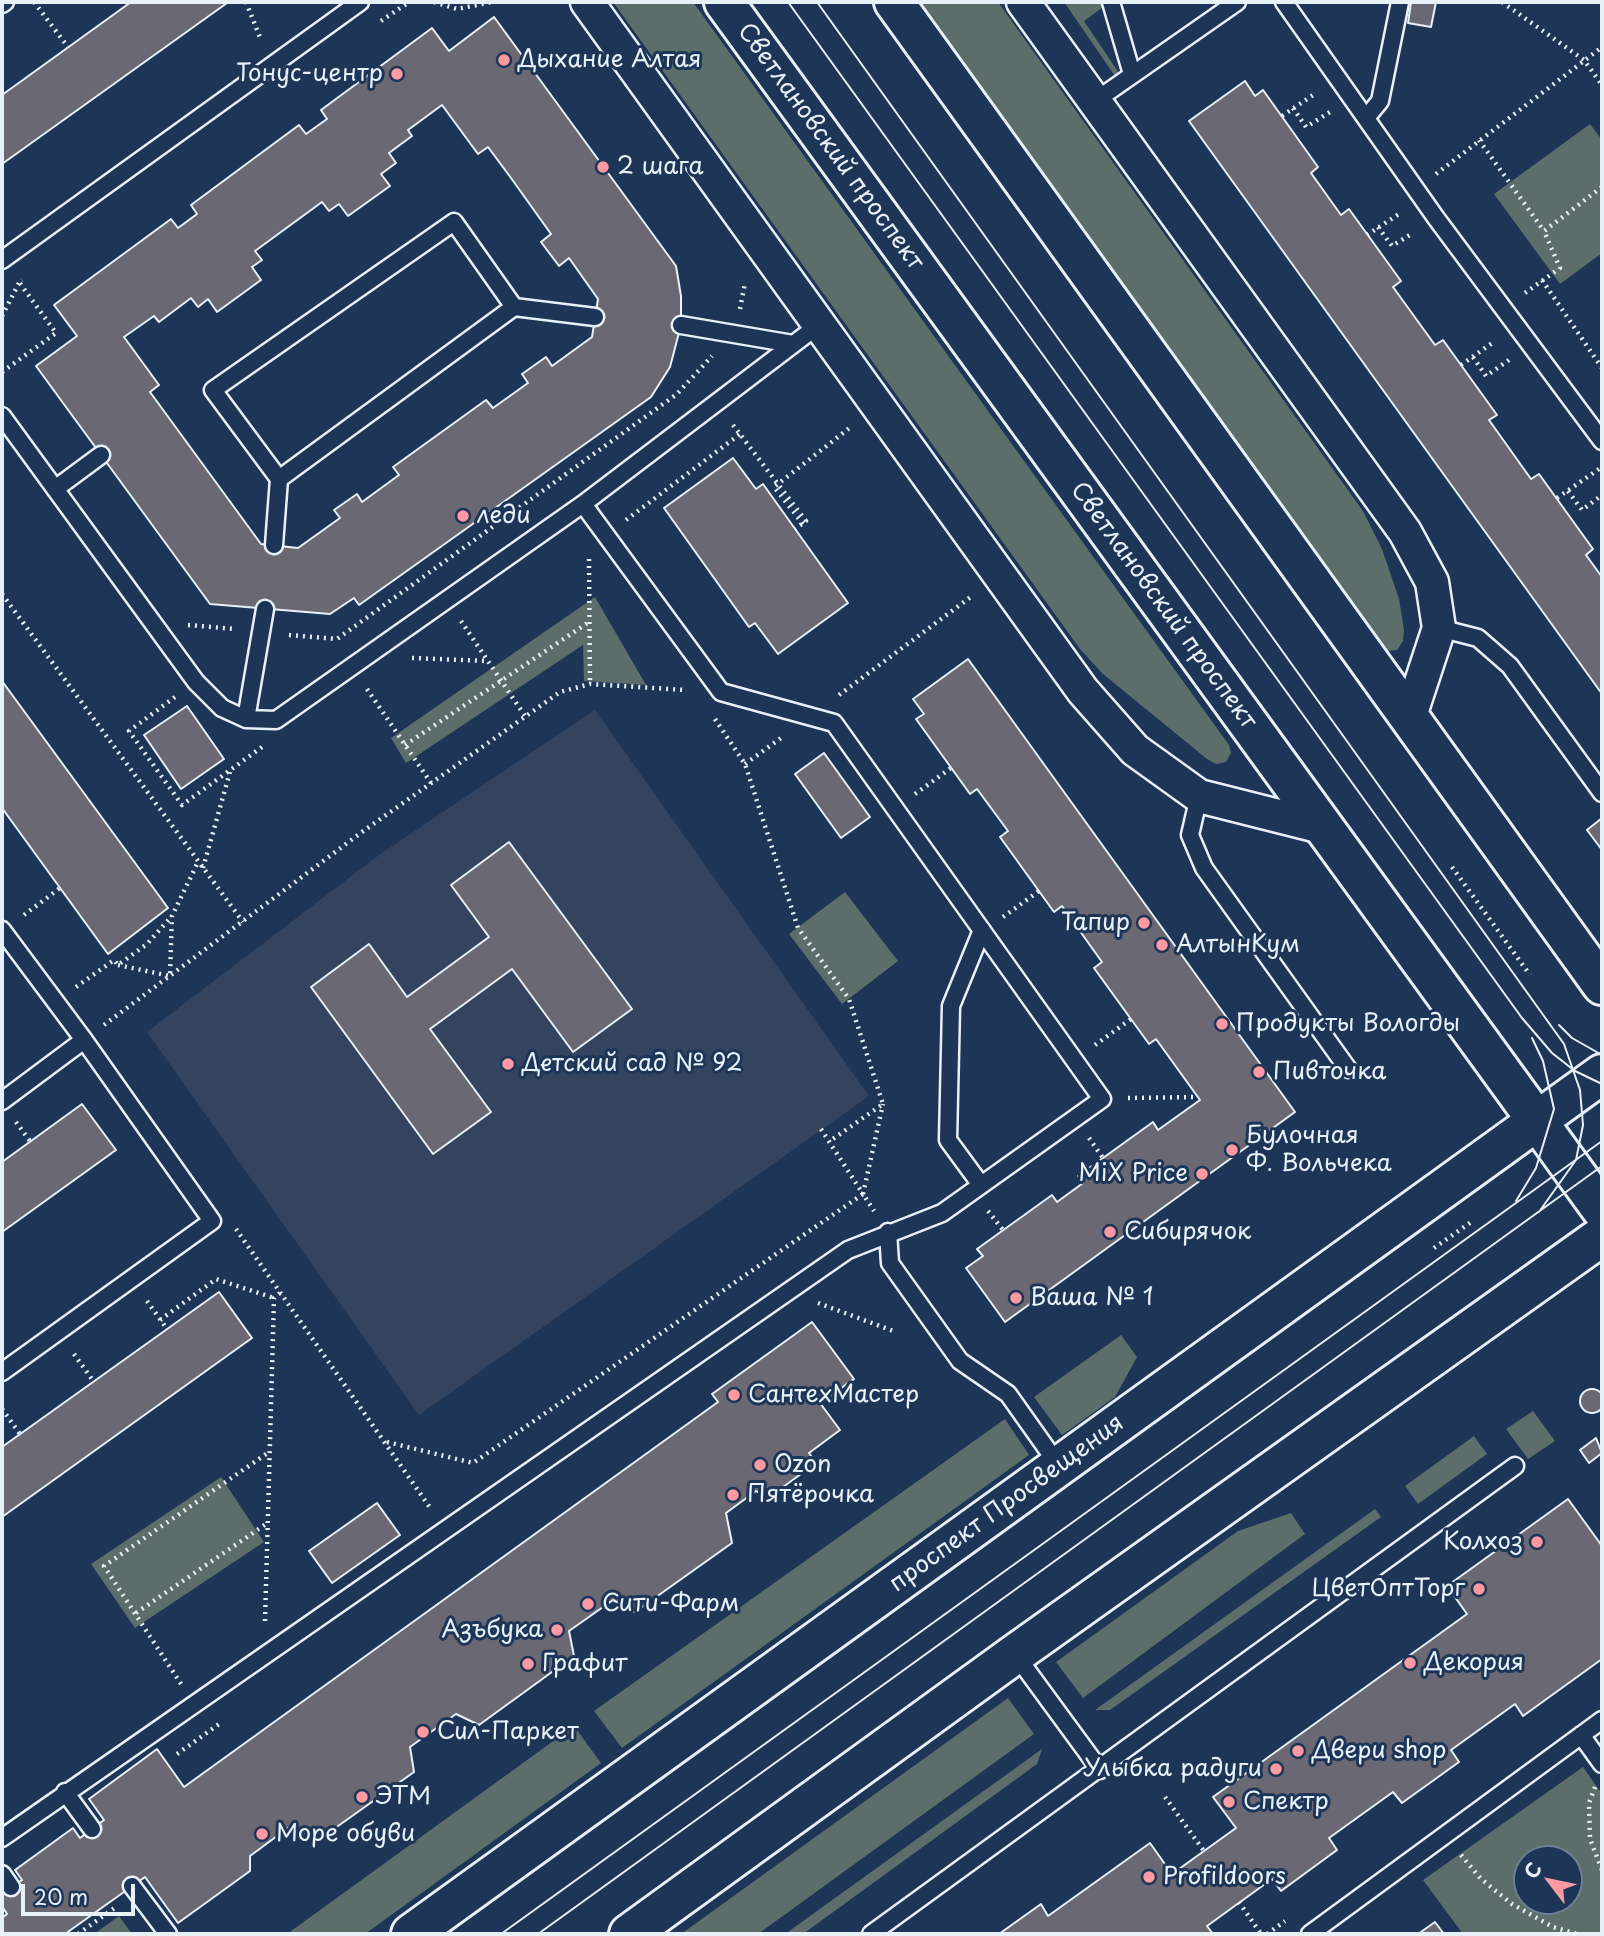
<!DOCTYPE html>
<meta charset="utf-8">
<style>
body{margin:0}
#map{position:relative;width:1604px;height:1936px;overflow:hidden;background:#1d3557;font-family:"Playpen Sans",sans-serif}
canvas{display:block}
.frame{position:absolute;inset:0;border:4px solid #e8f1f8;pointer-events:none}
.north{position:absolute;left:1513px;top:1845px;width:70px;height:70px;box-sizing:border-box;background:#1d3557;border:2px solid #6e8097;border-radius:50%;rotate:302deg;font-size:19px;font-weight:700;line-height:28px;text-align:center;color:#e8f1f8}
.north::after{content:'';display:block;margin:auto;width:24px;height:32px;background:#ff9aa2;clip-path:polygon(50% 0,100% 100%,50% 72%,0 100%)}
.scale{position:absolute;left:21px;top:1884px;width:114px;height:32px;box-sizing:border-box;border:4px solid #e8f1f8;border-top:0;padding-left:9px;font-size:21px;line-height:24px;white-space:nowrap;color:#e8f1f8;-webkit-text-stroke:5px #1d3557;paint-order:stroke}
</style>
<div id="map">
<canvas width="1604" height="1936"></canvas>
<div class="frame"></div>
<div class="north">С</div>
<div class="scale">20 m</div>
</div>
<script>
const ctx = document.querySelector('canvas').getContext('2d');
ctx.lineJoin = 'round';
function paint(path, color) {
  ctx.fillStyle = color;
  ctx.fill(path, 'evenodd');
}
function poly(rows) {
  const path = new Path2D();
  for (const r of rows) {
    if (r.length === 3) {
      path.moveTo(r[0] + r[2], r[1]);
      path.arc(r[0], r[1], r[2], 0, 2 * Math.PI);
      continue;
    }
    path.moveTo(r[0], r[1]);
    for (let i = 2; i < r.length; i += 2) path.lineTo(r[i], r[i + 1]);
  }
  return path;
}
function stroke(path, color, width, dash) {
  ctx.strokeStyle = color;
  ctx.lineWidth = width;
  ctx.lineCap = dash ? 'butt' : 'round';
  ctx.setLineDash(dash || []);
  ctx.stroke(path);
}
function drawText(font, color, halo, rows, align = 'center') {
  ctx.font = font + ' "Playpen Sans",sans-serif';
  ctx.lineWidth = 6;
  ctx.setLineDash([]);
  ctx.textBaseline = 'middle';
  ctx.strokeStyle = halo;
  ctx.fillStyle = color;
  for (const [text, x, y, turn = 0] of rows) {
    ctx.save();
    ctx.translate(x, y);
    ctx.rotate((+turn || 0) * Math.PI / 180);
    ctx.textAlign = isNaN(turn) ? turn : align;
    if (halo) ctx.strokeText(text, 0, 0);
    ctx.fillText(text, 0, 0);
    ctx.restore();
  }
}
const built = poly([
 [595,710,869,1096,419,1415,147,1032,379,855]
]);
const green = poly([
 [613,2,693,2,1229,745,1231,753,1226,762,1216,764,1207,759,1103,674,1080,649],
 [918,2,998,2,1363,511,1382,549,1399,599,1404,630,1403,641,1397,650,1388,651,1380,642],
 [1064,2,1105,2,1106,5,1084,21,1121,76,1117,79],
 [1590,124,1602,140,1602,253,1560,284,1494,194],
 [595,597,646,685,584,681,583,645,406,763,391,738],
 [845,892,898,961,842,1004,789,934],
 [1121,1335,1137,1357,1115,1397,1062,1435,1034,1397],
 [1533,1411,1555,1441,1528,1459,1506,1429],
 [1005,1419,1029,1455,622,1748,594,1711],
 [1474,1436,1487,1454,1418,1504,1405,1486],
 [221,1477,264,1542,135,1628,91,1564],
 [1375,1509,1381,1517,1110,1710,1095,1710],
 [1291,1513,1305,1534,1083,1698,1056,1662,1238,1531],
 [1008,1698,1034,1734,758,1934,681,1934],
 [574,1726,601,1763,365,1934,287,1934],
 [1042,1749,1037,1764,803,1934,785,1934],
 [1583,1767,1602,1794,1602,1934,1463,1934,1423,1880],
 [1527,1859,1569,1859,1569,1901,1527,1901],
 [119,1916,132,1934,94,1934]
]);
const building = poly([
 [131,2,227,3,2,164,2,95,131,2],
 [1411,2,1436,2,1431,27,1408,23,1411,2],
 [494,17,676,266,681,296,681,325,670,367,651,397,359,605,354,598,330,614,210,604,36,366,77,336,54,305,171,219,178,228,197,214,191,205,299,125,306,134,327,119,321,110,432,28,449,51,494,17],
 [442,105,478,154,488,147,511,178,551,234,541,242,559,266,569,258,598,299,592,337,552,366,546,357,522,374,528,383,493,408,486,400,393,467,399,475,362,502,357,494,334,510,340,518,298,548,261,544,150,392,159,385,124,337,154,316,159,322,191,298,198,307,208,299,217,312,261,280,252,267,262,260,255,251,322,202,329,211,339,204,348,216,390,186,381,174,396,163,389,153,412,136,408,130,442,105],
 [1245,81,1255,96,1263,90,1318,167,1311,173,1341,215,1349,209,1401,281,1393,287,1435,345,1443,340,1497,415,1489,420,1531,479,1539,474,1593,549,1586,555,1602,577,1602,694,1189,121,1245,81],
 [733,458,756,489,763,484,848,603,778,654,755,623,749,627,664,508,733,458],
 [968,659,1295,1112,1005,1322,966,1268,983,1256,977,1249,1052,1195,1057,1202,1083,1183,1078,1176,1153,1122,1158,1130,1200,1100,1156,1039,1149,1044,1094,968,1102,962,1062,906,1054,912,1000,837,1008,831,977,789,970,794,916,719,924,714,913,699,968,659],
 [2,681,168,908,108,954,2,808,2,681],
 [187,706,224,759,181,789,144,735,187,706],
 [824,753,870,817,841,838,795,774,824,753],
 [1602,818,1602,850,1587,830,1602,818],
 [509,842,632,1009,573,1052,512,969,430,1029,491,1112,433,1154,311,987,369,944,407,997,489,937,451,885,509,842],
 [82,1104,116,1150,2,1232,2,1162,82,1104],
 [219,1292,252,1338,2,1517,2,1447,219,1292],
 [812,1322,854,1379,820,1403,840,1430,809,1453,816,1463,768,1498,756,1491,726,1513,732,1543,635,1612,613,1600,569,1631,574,1656,479,1725,456,1714,410,1747,414,1772,317,1841,292,1825,250,1856,250,1871,178,1923,145,1877,65,1934,2,1934,2,1918,7,1914,2,1906,2,1894,22,1880,15,1870,73,1828,80,1838,104,1820,89,1799,157,1749,184,1787,718,1402,712,1394,812,1322],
 [1592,1401,12],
 [1596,1438,1602,1453,1589,1463,1580,1450,1596,1438],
 [1568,1499,1602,1546,1602,1659,1523,1716,1515,1704,1451,1750,1459,1762,1402,1803,1393,1792,1329,1838,1337,1850,1281,1891,1272,1879,1207,1926,1213,1934,999,1934,1041,1904,1048,1916,1150,1843,1172,1874,1236,1828,1213,1797,1467,1614,1447,1586,1568,1499],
 [377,1503,400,1535,332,1583,309,1551,377,1503],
 [1435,1922,1444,1934,1418,1934,1435,1922]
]);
const path = poly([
 [34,2,68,47],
 [246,2,261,40],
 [434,2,457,9,492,2],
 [1502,2,1584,60,1602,85],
 [381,21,409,2],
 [1293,108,1306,127,1330,112],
 [1282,116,1316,93],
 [1479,140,1544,231],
 [1436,174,1602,47],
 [1378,227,1392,246,1413,233],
 [1367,235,1402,212],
 [1542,280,1602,368],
 [1525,293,1560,268,1544,231,1602,187],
 [740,309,745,283],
 [2,316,19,283],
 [1473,357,1486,376,1509,360],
 [1461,365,1495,341],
 [2,372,56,333,19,282,22,280],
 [733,425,806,521,795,529],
 [1568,491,1582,510,1602,495],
 [1557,498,1599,469],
 [626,520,740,434],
 [803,524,774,487,852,426],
 [589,559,590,684],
 [2,594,243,922],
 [461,621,525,716],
 [188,625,235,629],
 [289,635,337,639,677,394,712,356],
 [412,658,487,661],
 [367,689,431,783],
 [839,695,972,596],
 [175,697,129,731,182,805,262,747],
 [715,719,745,764,798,928,849,999,883,1104,830,1141],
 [405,745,589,622],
 [745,764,781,738],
 [915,794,951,768],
 [1452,867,1530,975],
 [203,868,230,772],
 [24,915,60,888],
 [1003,917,1039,891],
 [118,965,170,976,172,916,198,862],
 [76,987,114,960,118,965,147,944,171,917],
 [104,1025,362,832,560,692,590,684,685,690],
 [1095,1045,1131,1019],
 [1128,1098,1197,1097],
 [16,1122,30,1141],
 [821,1129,863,1194],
 [1089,1138,1103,1158],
 [863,1194,883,1104],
 [988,1211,1003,1230],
 [236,1229,431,1509],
 [1434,1248,1474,1220],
 [147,1301,167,1329],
 [818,1303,896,1332],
 [160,1320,216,1279,274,1298],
 [74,1354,94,1382],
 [2,1409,20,1434],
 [387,1442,473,1463,863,1194,874,1211],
 [136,1613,266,1524],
 [265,1621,274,1298,281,1292],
 [181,1684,104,1566,269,1452],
 [177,1754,222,1722],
 [1595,1787,1589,1803,1590,1839,1602,1870],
 [1165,1797,1204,1851],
 [1461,1855,1481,1879,1512,1904,1553,1927,1577,1934],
 [1239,1902,1261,1934],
 [78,1934,116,1907],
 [1267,1934,1285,1921]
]);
const lane = poly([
 [1111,2,1132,74],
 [1284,2,1436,218,1602,441],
 [2,4,5,2],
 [1095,101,1237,2],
 [1366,118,1380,101,1400,2],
 [2,260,360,2],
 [514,307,454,222,213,390,279,479,514,307,595,317],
 [681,325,793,344],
 [2,416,196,682,222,708,246,719,276,720,583,504,820,324],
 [55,489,101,455],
 [274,545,279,479],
 [1439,628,1478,638,1510,666,1602,793],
 [246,719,265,609],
 [1199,796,1190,835,1204,868,1348,1069],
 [2,930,84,1040,2,1101],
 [981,1185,948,1140,951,1006,982,930],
 [888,1232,890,1263,960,1361,1008,1394,1059,1466],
 [2,1372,212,1221,84,1040],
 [1015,1654,1100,1770],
 [1581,1735,1602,1764],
 [65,1792,92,1829],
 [2,1838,848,1250,942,1213,1102,1099,834,723,721,692,583,504],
 [2,1874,11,1887],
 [132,1886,168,1934],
 [871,1934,1515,1466],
 [1310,1934,1602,1720]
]);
const street = poly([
 [587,2,1083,691,1135,750,1199,796,1326,828],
 [1023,2,1405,532,1432,582,1439,628,1410,716]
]);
const secondary = poly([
 [724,2,1602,1210],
 [894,2,1602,985],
 [411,1934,1602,1074],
 [629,1934,1015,1654,1602,1236]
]);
const tram = poly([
 [788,2,1522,1018,1552,1053,1575,1071,1602,1084],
 [817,2,1564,1044,1580,1090,1583,1125,1576,1160,1539,1212],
 [1559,1025,1572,1038,1602,1055],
 [1516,1201,1536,1168,1554,1109,1543,1061,1532,1038],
 [501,1934,1602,1141],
 [538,1934,1602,1166]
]);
const markers = [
 [504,60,7,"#ff9aa2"],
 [397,74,7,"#ff9aa2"],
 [603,167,7,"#ff9aa2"],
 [463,516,7,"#ff9aa2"],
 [1144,923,7,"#ff9aa2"],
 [1162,945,7,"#ff9aa2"],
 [1222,1024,7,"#ff9aa2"],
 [508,1064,7,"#ff9aa2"],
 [1259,1072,7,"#ff9aa2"],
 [1232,1150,7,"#ff9aa2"],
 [1202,1174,7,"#ff9aa2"],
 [1110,1232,7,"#ff9aa2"],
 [1016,1298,7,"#ff9aa2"],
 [734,1395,7,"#ff9aa2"],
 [760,1465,7,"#ff9aa2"],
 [733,1495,7,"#ff9aa2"],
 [1537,1542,7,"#ff9aa2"],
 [1479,1589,7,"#ff9aa2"],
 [588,1604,7,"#ff9aa2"],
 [557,1630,7,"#ff9aa2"],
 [1410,1663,7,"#ff9aa2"],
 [528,1664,7,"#ff9aa2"],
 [423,1732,7,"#ff9aa2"],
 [1298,1751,7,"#ff9aa2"],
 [1276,1769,7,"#ff9aa2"],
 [362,1797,7,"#ff9aa2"],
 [1229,1802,7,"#ff9aa2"],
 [262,1834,7,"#ff9aa2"],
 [1149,1877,7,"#ff9aa2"]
];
const poiNames = [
 ["Дыхание Алтая",518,60],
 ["Тонус-центр",383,74,"right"],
 ["2 шага",617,167],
 ["леди",477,516],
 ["Тапир",1130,923,"right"],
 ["АлтынКум",1176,945],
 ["Продукты Вологды",1236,1024],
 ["Детский сад № 92",522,1064],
 ["Пивточка",1273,1072],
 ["Булочная",1246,1136],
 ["Ф. Вольчека",1246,1164],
 ["MiX Price",1188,1174,"right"],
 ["Сибирячок",1124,1232],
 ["Ваша № 1",1030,1298],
 ["СантехМастер",748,1395],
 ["Ozon",774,1465],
 ["Пятёрочка",747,1495],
 ["Колхоз",1523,1542,"right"],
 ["ЦветОптТорг",1465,1589,"right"],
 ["Сити-Фарм",602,1604],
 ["Азъбука",543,1630,"right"],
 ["Декория",1424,1663],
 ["Графит",542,1664],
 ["Сил-Паркет",437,1732],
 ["Двери shop",1312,1751],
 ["Улыбка радуги",1262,1769,"right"],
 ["ЭТМ",376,1797],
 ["Спектр",1243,1802],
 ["Море обуви",276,1834],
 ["Profildoors",1163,1877]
];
const streetNames = [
 ["Светлановский проспект",830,147,54],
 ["Светлановский проспект",1163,606,54],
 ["проспект Просвещения",1007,1504,-36]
];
paint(built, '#34445f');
paint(green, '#5b6e6a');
paint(building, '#696873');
stroke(building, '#e8f1f8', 2);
stroke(lane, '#e8f1f8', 21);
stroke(street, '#e8f1f8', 37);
stroke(secondary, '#e8f1f8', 44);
stroke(path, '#e8f1f8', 4.5, [2, 5]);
stroke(lane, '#1d3557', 16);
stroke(street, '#1d3557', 32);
stroke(secondary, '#1d3557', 38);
stroke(tram, '#e8f1f8', 2);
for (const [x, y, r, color] of markers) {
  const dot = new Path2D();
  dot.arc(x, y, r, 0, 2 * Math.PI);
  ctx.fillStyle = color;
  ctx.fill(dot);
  stroke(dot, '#1d3557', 2.5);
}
drawText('24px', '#e8f1f8', '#1d3557', poiNames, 'left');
drawText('24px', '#e8f1f8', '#1d3557', streetNames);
</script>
